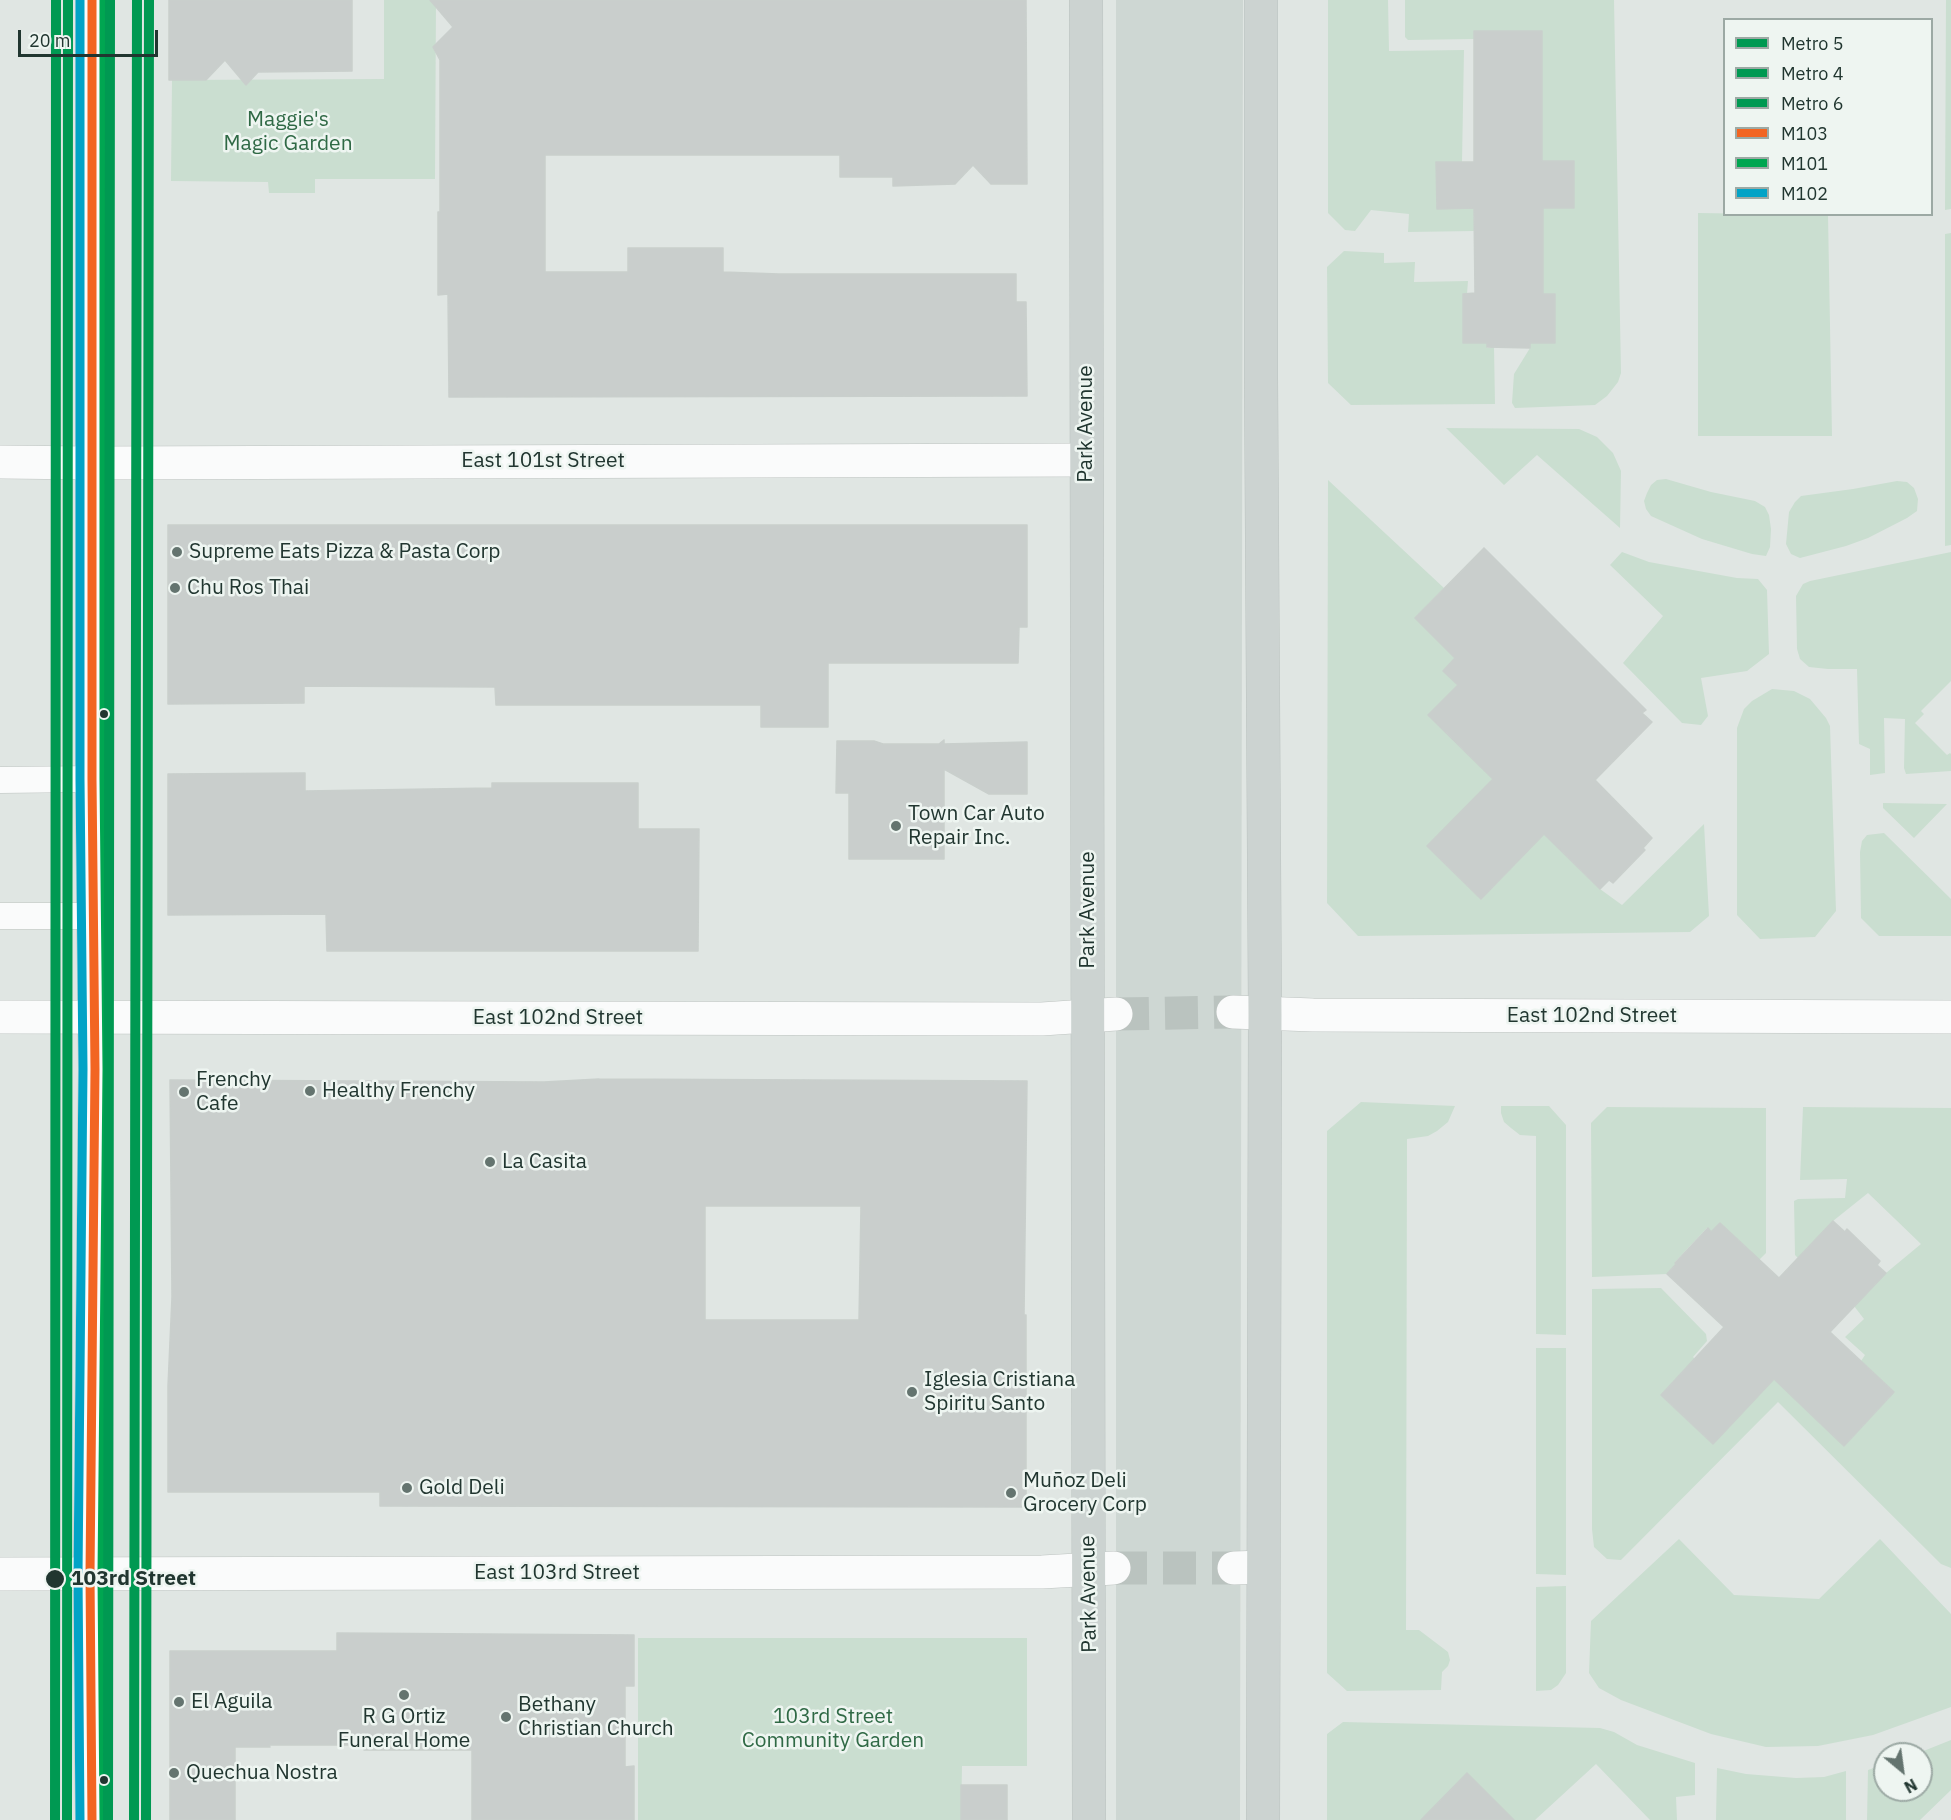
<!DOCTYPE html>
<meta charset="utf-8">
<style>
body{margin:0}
#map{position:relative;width:1951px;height:1820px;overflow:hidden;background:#e0e6e3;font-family:"IBM Plex Sans",sans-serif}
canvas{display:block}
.legend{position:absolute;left:1723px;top:18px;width:210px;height:198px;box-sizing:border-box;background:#eef5f1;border:2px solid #9ca9a4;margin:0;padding:8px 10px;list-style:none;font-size:18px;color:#213630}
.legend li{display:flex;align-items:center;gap:12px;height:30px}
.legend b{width:30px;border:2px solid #9ca9a4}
.north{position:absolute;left:1873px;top:1742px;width:60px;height:60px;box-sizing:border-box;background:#eef5f1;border:2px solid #9ca9a4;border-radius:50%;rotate:151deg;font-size:16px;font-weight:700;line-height:24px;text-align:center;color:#213630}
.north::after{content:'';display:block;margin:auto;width:21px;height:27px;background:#64746f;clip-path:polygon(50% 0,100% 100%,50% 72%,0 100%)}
.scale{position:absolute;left:18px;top:30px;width:140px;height:27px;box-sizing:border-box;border:3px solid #213630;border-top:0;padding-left:8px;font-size:18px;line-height:21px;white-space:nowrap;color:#213630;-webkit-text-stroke:4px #eef5f1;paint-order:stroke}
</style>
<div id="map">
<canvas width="1951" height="1820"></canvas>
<ul class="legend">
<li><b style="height:8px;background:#009952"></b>Metro 5</li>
<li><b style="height:8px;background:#009952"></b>Metro 4</li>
<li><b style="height:8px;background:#009952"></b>Metro 6</li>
<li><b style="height:8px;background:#f26522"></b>M103</li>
<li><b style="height:8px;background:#00a651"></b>M101</li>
<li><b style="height:8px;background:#02a3c6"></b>M102</li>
</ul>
<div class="north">N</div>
<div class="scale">20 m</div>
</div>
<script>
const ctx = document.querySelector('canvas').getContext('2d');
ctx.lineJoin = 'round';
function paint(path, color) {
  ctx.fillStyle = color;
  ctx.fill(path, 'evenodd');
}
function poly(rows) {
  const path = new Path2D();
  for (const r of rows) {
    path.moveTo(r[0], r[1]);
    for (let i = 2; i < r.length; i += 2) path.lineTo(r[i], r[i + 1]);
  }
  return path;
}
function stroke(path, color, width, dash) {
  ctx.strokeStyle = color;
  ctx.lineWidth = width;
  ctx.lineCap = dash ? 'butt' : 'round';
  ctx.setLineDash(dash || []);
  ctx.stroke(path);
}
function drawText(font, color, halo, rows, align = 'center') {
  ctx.font = font + ' "IBM Plex Sans",sans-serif';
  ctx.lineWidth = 5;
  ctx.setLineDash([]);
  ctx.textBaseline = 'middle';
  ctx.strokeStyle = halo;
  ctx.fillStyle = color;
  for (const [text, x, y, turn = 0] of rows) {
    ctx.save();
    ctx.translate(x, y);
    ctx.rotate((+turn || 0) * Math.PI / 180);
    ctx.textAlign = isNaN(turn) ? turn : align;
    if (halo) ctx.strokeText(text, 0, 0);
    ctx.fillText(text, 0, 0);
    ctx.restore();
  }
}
const built = poly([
 [1116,0,1243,0,1240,1820,1116,1820]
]);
const green = poly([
 [384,0,436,0,435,179,315,179,315,193,269,193,268,182,171,181,172,80,384,79],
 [1328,0,1388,0,1389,51,1464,50,1462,162,1436,162,1437,208,1474,208,1474,231,1408,232,1409,214,1371,210,1355,231,1345,230,1328,213],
 [1405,0,1614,0,1621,373,1618,382,1607,396,1595,405,1515,408,1512,403,1514,374,1530,348,1530,342,1555,342,1555,294,1543,294,1543,208,1574,207,1574,161,1542,161,1542,31,1474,31,1474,39,1408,40,1405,37],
 [1946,0,1951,0,1951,209,1945,210],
 [1698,213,1828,215,1832,436,1698,436],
 [1951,233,1951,545,1945,546,1945,234],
 [1344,251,1384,253,1384,263,1415,262,1414,282,1468,281,1467,294,1463,295,1463,342,1487,343,1487,348,1494,347,1495,404,1351,405,1328,383,1327,267],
 [1446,428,1579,429,1597,437,1613,453,1621,471,1620,528,1537,455,1504,485],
 [1666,479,1711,492,1755,501,1765,507,1769,515,1771,529,1770,547,1766,556,1752,554,1702,539,1651,516,1646,509,1644,501,1647,493,1651,485,1657,480],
 [1328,480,1444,588,1415,618,1455,658,1458,685,1428,715,1468,754,1501,780,1428,847,1481,899,1520,859,1543,828,1567,857,1600,889,1622,905,1704,824,1709,916,1690,932,1358,936,1327,903],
 [1897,481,1907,482,1914,488,1918,499,1917,511,1907,518,1868,538,1846,546,1800,558,1791,554,1786,544,1789,512,1795,502,1801,496,1853,489],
 [1622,552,1649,562,1737,578,1758,579,1767,590,1769,654,1747,671,1701,678,1708,716,1701,725,1682,723,1623,663,1663,616,1610,565],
 [1951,552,1951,681,1921,711,1924,714,1915,723,1947,755,1950,753,1951,754,1951,771,1906,774,1904,768,1905,719,1884,718,1885,773,1870,775,1870,749,1859,744,1857,669,1828,669,1809,667,1800,659,1797,649,1796,596,1803,584,1810,581],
 [1772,689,1794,691,1810,699,1826,718,1830,726,1836,911,1815,937,1760,939,1737,915,1737,728,1744,709,1752,701],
 [1883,803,1947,804,1914,838,1883,808],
 [1884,833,1951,899,1951,936,1879,936,1861,918,1860,852,1862,841,1867,835],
 [1361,1102,1455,1106,1448,1122,1437,1131,1428,1136,1407,1139,1406,1630,1419,1630,1448,1652,1450,1660,1448,1666,1442,1672,1441,1690,1347,1691,1327,1673,1327,1131],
 [1501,1106,1549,1106,1566,1125,1566,1335,1536,1334,1536,1136,1520,1135,1511,1128,1504,1122,1501,1113],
 [1607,1107,1766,1108,1766,1253,1756,1263,1753,1254,1720,1223,1711,1232,1707,1228,1675,1262,1676,1264,1667,1274,1592,1277,1591,1123],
 [1803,1107,1951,1108,1951,1568,1941,1564,1778,1402,1621,1560,1607,1559,1594,1547,1592,1529,1592,1289,1661,1288,1706,1334,1707,1341,1693,1357,1695,1359,1661,1395,1712,1443,1777,1373,1844,1446,1894,1392,1861,1361,1865,1355,1845,1337,1864,1319,1854,1306,1886,1273,1921,1244,1868,1193,1833,1221,1802,1254,1800,1260,1795,1255,1794,1201,1798,1199,1845,1198,1847,1179,1800,1180],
 [1536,1348,1566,1348,1566,1575,1536,1574],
 [1679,1539,1734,1595,1819,1599,1880,1539,1951,1614,1951,1707,1873,1735,1818,1746,1766,1747,1711,1734,1621,1700,1599,1688,1589,1673,1591,1621],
 [1566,1586,1566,1673,1558,1685,1551,1690,1536,1691,1536,1587],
 [638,1638,1027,1638,1027,1766,962,1766,961,1820,638,1820],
 [1343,1722,1600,1728,1614,1732,1637,1745,1695,1763,1695,1795,1676,1797,1677,1820,1650,1820,1596,1764,1535,1820,1508,1820,1467,1774,1421,1820,1327,1820,1327,1734],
 [1951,1740,1951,1790,1920,1820,1867,1820,1868,1770,1885,1764,1885,1790,1921,1790,1921,1754,1916,1754],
 [1717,1768,1746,1774,1796,1778,1824,1777,1846,1771,1846,1820,1716,1820]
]);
const building = poly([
 [169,0,352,0,352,71,258,72,246,85,225,60,206,80,169,80,169,0],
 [430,0,1026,0,1027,184,991,184,973,165,955,184,893,186,893,177,840,177,840,155,545,155,545,272,628,272,628,248,723,248,723,272,779,274,1016,274,1016,302,1026,302,1027,396,449,397,448,294,438,295,438,212,440,212,440,60,433,47,453,27,430,0],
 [1474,31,1542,31,1542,161,1574,161,1574,208,1543,208,1543,294,1555,294,1555,343,1530,343,1530,348,1487,347,1487,343,1463,343,1463,294,1475,293,1474,208,1437,209,1436,162,1474,162,1474,31],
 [168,525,1027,525,1027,627,1019,627,1018,663,828,663,828,727,761,727,761,705,496,705,495,687,304,686,304,703,168,704,168,525],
 [1484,548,1646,710,1642,713,1652,722,1595,780,1652,838,1643,848,1645,850,1613,883,1609,880,1600,889,1544,834,1481,899,1427,846,1493,779,1428,715,1458,685,1443,671,1455,658,1415,618,1484,548],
 [944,740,944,744,1027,742,1027,794,989,794,944,769,944,859,849,859,849,793,836,793,837,741,874,741,883,744,939,744,944,740],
 [305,773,305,791,492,788,492,783,638,783,638,829,699,829,698,951,327,951,326,914,168,915,168,774,305,773],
 [599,1079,1027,1081,1024,1315,1026,1315,1026,1507,380,1506,380,1492,168,1492,168,1386,172,1297,170,1080,544,1082,599,1079],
 [705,1206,861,1206,859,1320,705,1320,705,1206],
 [1833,1221,1845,1232,1847,1229,1880,1261,1877,1265,1886,1273,1830,1332,1894,1392,1844,1446,1774,1379,1713,1444,1661,1395,1724,1327,1667,1274,1676,1264,1675,1263,1708,1228,1711,1232,1720,1223,1779,1278,1833,1221],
 [337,1633,634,1635,634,1686,625,1686,625,1767,634,1766,634,1820,472,1820,472,1750,364,1750,364,1745,269,1745,270,1747,235,1747,235,1820,170,1820,170,1651,337,1651,337,1633],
 [1467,1773,1514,1820,1421,1820,1467,1773],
 [961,1785,1007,1785,1007,1820,961,1820,961,1785]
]);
const streetTunnel = poly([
 [1116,1014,1233,1012],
 [1114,1568,1234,1568]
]);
const lane = poly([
 [0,780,92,779],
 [0,916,94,916]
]);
const street = poly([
 [0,462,92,463,1086,460],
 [1233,1012,1313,1015,1951,1017],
 [0,1017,1042,1019,1116,1014],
 [1234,1568,1263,1567],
 [0,1574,1042,1572,1114,1568]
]);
const secondary = poly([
 [92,1820,90,1574,95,1069,92,779,92,0]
]);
const primary = poly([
 [1086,0,1089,1820],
 [1261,0,1261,377,1265,1014,1263,1820]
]);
const bus1 = poly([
 [92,0,92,779,95,1069,90,1574,92,1820]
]);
const bus2 = poly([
 [104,1820,102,1574,107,1069,104,779,104,0]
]);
const bus3 = poly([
 [80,1820,78,1574,83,1069,80,779,80,0]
]);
const metro1 = poly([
 [108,1820,110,0]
]);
const metro2 = poly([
 [67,1820,68,0],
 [146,1820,149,0]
]);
const metro3 = poly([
 [55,1820,56,0],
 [134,1820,137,0]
]);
const markers = [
 [177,552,6,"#64746f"],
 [175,588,6,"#64746f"],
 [104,714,5,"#213630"],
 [896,826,6,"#64746f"],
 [310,1091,6,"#64746f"],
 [184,1092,6,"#64746f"],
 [490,1162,6,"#64746f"],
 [912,1392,6,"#64746f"],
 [407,1488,6,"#64746f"],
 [1011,1493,6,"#64746f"],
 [55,1579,10,"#213630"],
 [404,1695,6,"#64746f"],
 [179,1702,6,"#64746f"],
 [506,1717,6,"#64746f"],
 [174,1773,6,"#64746f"],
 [104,1780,5,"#213630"]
];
const parkNames = [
 ["Maggie's",288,120],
 ["Magic Garden",288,144],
 ["103rd Street",833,1717],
 ["Community Garden",833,1741]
];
const streetNames = [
 ["Park Avenue",1086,424,-90],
 ["East 101st Street",543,461],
 ["Park Avenue",1088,910,-90],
 ["East 102nd Street",1592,1016],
 ["East 102nd Street",558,1018],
 ["East 103rd Street",557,1573],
 ["Park Avenue",1089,1594,-91]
];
const poiNames = [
 ["Supreme Eats Pizza & Pasta Corp",189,552],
 ["Chu Ros Thai",187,588],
 ["Town Car Auto",908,814],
 ["Repair Inc.",908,838],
 ["Frenchy",196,1080],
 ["Cafe",196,1104],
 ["Healthy Frenchy",322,1091],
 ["La Casita",502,1162],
 ["Iglesia Cristiana",924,1380],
 ["Spiritu Santo",924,1404],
 ["Muñoz Deli",1023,1481],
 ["Grocery Corp",1023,1505],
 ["Gold Deli",419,1488],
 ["El Aguila",191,1702],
 ["Bethany",518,1705],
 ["Christian Church",518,1729],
 ["R G Ortiz",404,1717,"center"],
 ["Funeral Home",404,1741,"center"],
 ["Quechua Nostra",186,1773]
];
const stopNames = [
 ["103rd Street",71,1579]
];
paint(built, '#ced7d3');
paint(green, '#caded0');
paint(building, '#c9cecc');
stroke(building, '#c9cfcc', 1.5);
stroke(streetTunnel, '#bac3bf', 33, [33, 16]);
stroke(lane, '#bdc3c0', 27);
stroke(street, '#bdc3c0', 34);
stroke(secondary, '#bdc3c0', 34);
stroke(primary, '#bbc3c0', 34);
stroke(lane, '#fafbfb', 26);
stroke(street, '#fafbfb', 33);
stroke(secondary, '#fafbfb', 33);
stroke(primary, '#ccd3d1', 33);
stroke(bus1, '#f26522', 9);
stroke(bus2, '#00a651', 9);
stroke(bus3, '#02a3c6', 9);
stroke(metro1, '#009952', 10);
stroke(metro2, '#009952', 10);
stroke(metro3, '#009952', 10);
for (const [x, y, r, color] of markers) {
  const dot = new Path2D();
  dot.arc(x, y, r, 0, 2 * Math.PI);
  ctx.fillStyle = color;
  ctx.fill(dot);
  stroke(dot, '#eef5f1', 2);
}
drawText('21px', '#2f6945', '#eef5f1', parkNames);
drawText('21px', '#213630', '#eef5f1', streetNames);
drawText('21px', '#213630', '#eef5f1', poiNames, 'left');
drawText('bold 21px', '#213630', '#eef5f1', stopNames, 'left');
</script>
